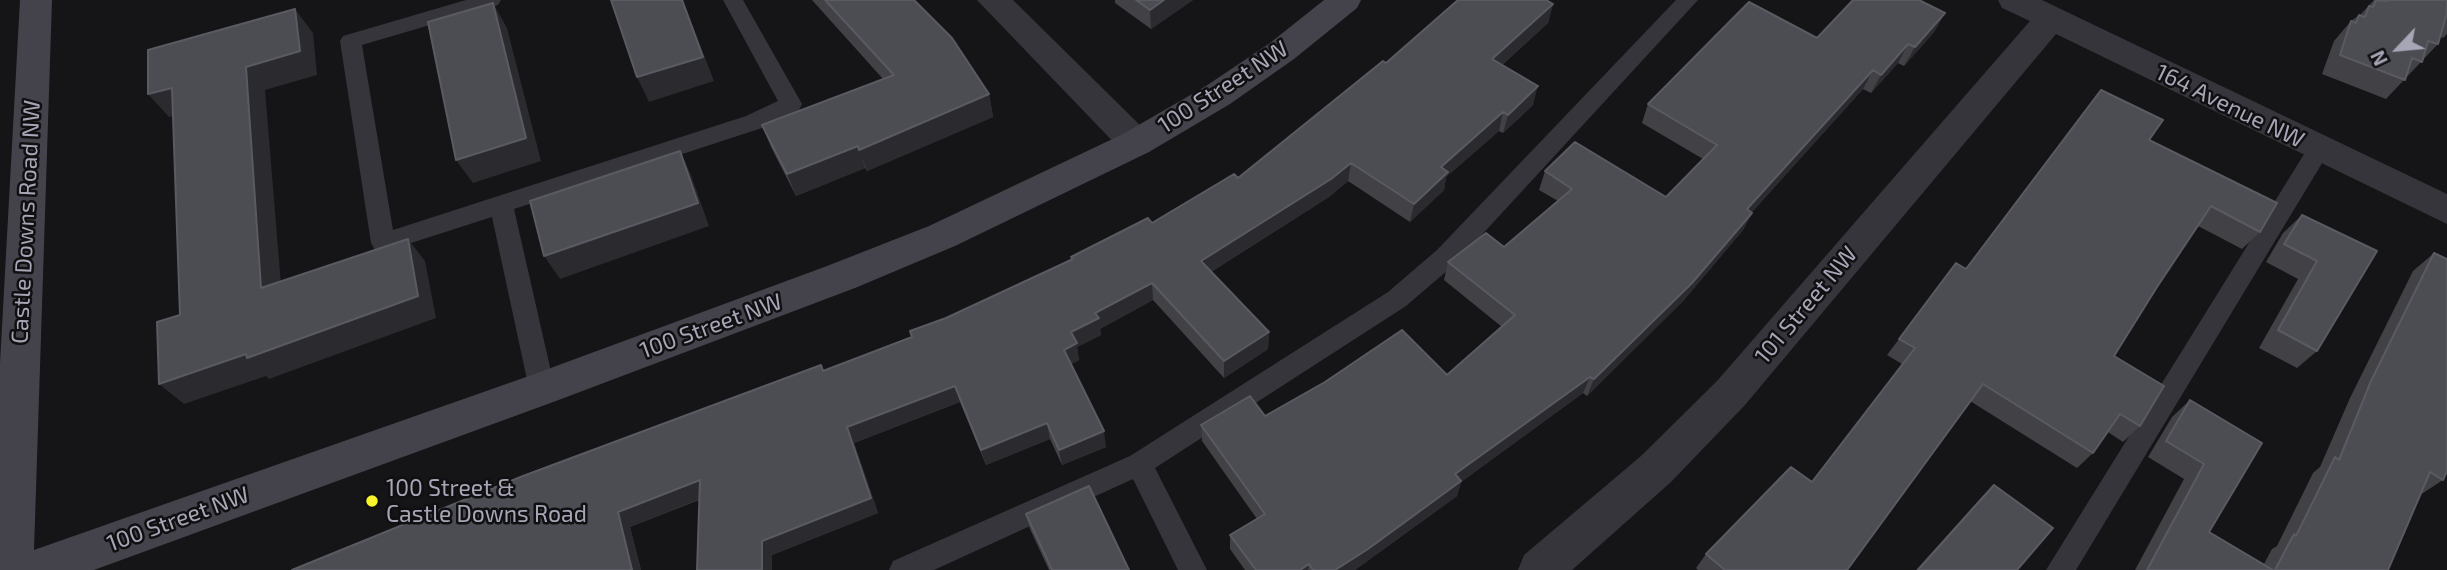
<!DOCTYPE html>
<style>
body{margin:0}
#map{position:relative;width:2447px;height:570px;overflow:hidden;background:#151416;font-family:"Exo 2",sans-serif}
canvas{display:block}
.north{position:absolute;left:2363px;top:14px;width:70px;height:70px;-webkit-text-stroke:5px #100f11;paint-order:stroke;rotate:244deg;font-size:19px;font-weight:700;line-height:28px;text-align:center;color:#a6a6b7}
.north::after{content:'';display:block;margin:auto;width:24px;height:32px;background:#a6a6b7;clip-path:polygon(50% 0,100% 100%,50% 72%,0 100%)}
</style>
<div id="map">
<canvas width="2447" height="570"></canvas>
<div class="north">N</div>
</div>
<script>
const ctx = document.querySelector('canvas').getContext('2d');
ctx.lineJoin = 'round';
function poly(rows) {
  const path = new Path2D();
  for (const r of rows) {
    path.moveTo(r[0], r[1]);
    for (let i = 2; i < r.length; i += 2) path.lineTo(r[i], r[i + 1]);
  }
  return path;
}
function paint(path, color) {
  ctx.fillStyle = color;
  ctx.fill(path, 'evenodd');
}
function stroke(path, color, width, dash) {
  ctx.strokeStyle = color;
  ctx.lineWidth = width;
  ctx.lineCap = dash ? 'butt' : 'round';
  ctx.setLineDash(dash || []);
  ctx.stroke(path);
}
function drawText(font, color, halo, rows, align = 'center') {
  ctx.font = font + ' "Exo 2",sans-serif';
  ctx.lineWidth = 5;
  ctx.setLineDash([]);
  ctx.textBaseline = 'middle';
  ctx.strokeStyle = halo;
  ctx.fillStyle = color;
  for (const [text, x, y, turn = 0] of rows) {
    ctx.save();
    ctx.translate(x, y);
    ctx.rotate((+turn || 0) * Math.PI / 180);
    ctx.textAlign = isNaN(turn) ? turn : align;
    if (halo) ctx.strokeText(text, 0, 0);
    ctx.fillText(text, 0, 0);
    ctx.restore();
  }
}
const lane = poly([
 [466,0,501,0,498,5,362,45,393,230,746,116,778,101,723,0,743,0,802,104,799,110,762,128,514,209,555,389,551,397,542,400,533,397,529,389,492,217,383,252,375,250,371,243,340,41,343,36,466,0],
 [1676,0,1698,0,1455,264,1406,306,1155,468,1207,570,1178,570,1133,479,934,570,889,570,893,561,1130,456,1388,292,1437,250,1676,0],
 [2319,140,2327,143,2330,149,2327,155,2076,570,2046,570,2311,143,2319,140]
]);
const street = poly([
 [977,0,1013,0,1149,134,1154,143,1149,152,1136,156,1123,152,977,0],
 [1998,0,2042,0,2447,194,2447,224,2056,34,1745,405,1671,482,1572,570,1518,570,1524,555,1641,456,1717,381,2030,21,2002,8,1998,0]
]);
const secondary = poly([
 [20,0,52,0,34,550,529,376,827,266,929,226,1123,134,1206,86,1270,43,1324,0,1361,0,1357,8,1294,59,1230,104,1149,152,955,246,855,288,556,401,94,570,0,570,0,363,20,0]
]);
const wall = poly([
 [812,0,914,0,989,94,993,117,867,171,865,168,796,196,771,147,762,125,883,79],
 [1115,0,1193,0,1151,29,1115,3],
 [2374,0,2447,0,2447,34,2443,38,2440,37,2438,44,2386,99,2322,74,2334,41,2351,21,2359,15,2360,15],
 [1553,4,1548,23,1502,65,1533,105,1503,133,1499,131,1446,177,1444,190,1410,222,1348,181,1329,197,1211,272,1269,332,1268,349,1224,378,1153,300,1100,329,1101,335,1077,347,1079,360,1071,364,1106,447,1062,465,1050,439,986,465,960,402,854,443,878,513,772,555,772,570,697,570,699,500,630,527,641,570,292,570,912,338,946,318,1071,260,1071,257,1152,223,1238,178,1386,63],
 [1945,13,1934,32,1904,66,1898,63,1871,93,1863,89,1752,212,1752,213,1743,230,1684,300,1587,396,1583,393,1461,482,1457,496,1355,570,1245,570,1230,549,1230,535,1257,519,1202,441,1201,425,1265,416,1447,375,1502,327,1444,280,1448,262,1504,247,1558,201,1539,190,1545,171,1666,197,1703,159,1642,123,1648,104,1817,38],
 [2149,140,2260,232,2242,249,2198,226,2157,287,2114,356,2140,426,2123,442,2108,432,2093,453,2077,468,1970,401,1847,570,1698,570,1696,568,1706,554,1812,482,1902,364,1887,355,1899,339,1966,269],
 [2302,215,2377,251,2317,351,2297,368,2259,348,2298,279,2266,262,2283,233],
 [2434,253,2443,480,2420,495,2388,570,2135,570,2184,479,2148,457,2172,417,2190,400,2262,443,2209,532,2264,564,2272,549,2277,546,2313,473,2320,467,2350,398,2413,271],
 [1994,485,2017,570,1916,570,1979,500],
 [1026,514,1129,570,1049,570,1030,529]
]);
const shadedWall = poly([
 [682,0,683,0,714,81,649,102,637,77],
 [1164,0,1193,0,1151,29,1150,10],
 [493,3,507,28,541,161,473,183,456,160],
 [1553,4,1548,23,1487,78,1492,59],
 [295,9,313,33,317,75,265,90,283,309,261,288,246,67],
 [1945,13,1934,32,1904,66,1915,47],
 [1908,44,1898,63,1871,93,1881,75],
 [1873,70,1863,89,1738,227,1747,209],
 [1538,86,1533,105,1503,133,1508,115],
 [172,88,193,111,169,117,148,94],
 [989,94,993,117,867,171,859,150],
 [1503,112,1499,131,1446,177,1444,190,1410,222,1414,204,1441,167],
 [858,146,865,168,796,196,787,174],
 [680,151,691,175,709,226,560,279,544,256],
 [1351,163,1348,181,1329,197,1201,278,1201,261],
 [1752,213,1743,230,1684,300,1587,396,1594,379],
 [408,239,425,261,436,318,269,379,266,376,184,404,159,384,246,354],
 [1152,283,1153,300,1100,329,1101,335,1077,347,1079,360,1067,367,1064,350,1071,332,1095,313],
 [1269,332,1268,349,1224,378,1224,361],
 [1590,377,1583,393,1461,482,1457,496,1355,570,1335,570,1455,474],
 [955,386,960,402,854,443,878,513,772,555,772,570,762,570,762,541,847,427],
 [1047,423,1050,439,986,465,981,450],
 [1104,431,1106,447,1062,465,1059,450],
 [700,480,710,495,630,527,641,570,632,570,618,512],
 [1309,564,1308,570,1300,570]
]);
const building = poly([
 [611,0,682,0,703,57,637,77,611,0],
 [825,0,914,0,952,38,989,94,859,150,858,146,787,174,762,125,894,75,825,0],
 [1136,0,1164,0,1150,10,1136,0],
 [1458,0,1546,0,1553,4,1492,59,1538,86,1508,115,1503,112,1441,167,1448,172,1414,204,1351,163,1331,179,1201,261,1269,332,1224,361,1152,283,1095,313,1099,318,1071,332,1077,343,1064,350,1104,431,1059,450,1047,423,981,450,955,386,847,427,871,498,762,541,762,570,697,570,700,480,618,512,632,570,292,570,523,476,821,365,823,371,912,337,910,331,946,318,1073,259,1071,257,1148,218,1152,223,1234,174,1238,178,1383,61,1386,63,1458,0],
 [1853,0,1919,0,1945,13,1915,47,1908,44,1881,75,1873,70,1747,209,1752,213,1692,283,1594,379,1590,377,1455,474,1461,481,1368,549,1335,570,1313,570,1309,564,1300,570,1256,570,1230,535,1265,514,1201,425,1250,396,1265,416,1325,382,1402,330,1447,375,1515,315,1448,262,1486,233,1504,247,1572,189,1545,171,1575,142,1666,197,1717,145,1648,104,1749,2,1817,38,1853,0],
 [2376,0,2387,1,2387,0,2447,0,2447,13,2438,44,2428,41,2422,62,2412,58,2405,80,2340,55,2351,21,2356,23,2359,15,2365,17,2369,6,2373,7,2376,0],
 [493,3,526,138,456,160,428,22,493,3],
 [295,9,300,51,246,67,261,288,408,239,418,296,247,358,246,354,159,384,157,322,180,315,172,88,148,94,148,50,295,9],
 [2101,90,2163,120,2149,140,2277,203,2260,232,2211,206,2157,287,2114,356,2164,386,2140,426,2120,414,2093,453,1983,384,1847,570,1725,570,1706,554,1791,467,1812,482,1915,348,1899,339,1956,263,1966,269,2101,90],
 [680,151,698,203,544,256,530,201,680,151],
 [2302,215,2377,251,2317,351,2278,330,2317,261,2284,244,2302,215],
 [2434,253,2447,259,2447,471,2443,480,2430,472,2388,570,2275,570,2294,534,2296,536,2335,457,2339,460,2371,381,2434,253],
 [2190,400,2262,443,2209,532,2273,570,2147,570,2204,464,2166,441,2190,400],
 [1994,485,2053,528,2017,570,1918,570,1994,485],
 [1089,486,1129,570,1052,570,1026,514,1089,486]
]);
const markers = [
 [372,501,7,"#f8f32b"]
];
const streetNames = [
 ["100 Street NW",1223,87,-33],
 ["164 Avenue NW",2230,106,26],
 ["Castle Downs Road NW",26,222,-87],
 ["101 Street NW",1806,305,-50],
 ["100 Street NW",711,326,-20],
 ["100 Street NW",178,519,-20]
];
const poiNames = [
 ["100 Street &",386,488],
 ["Castle Downs Road",386,514]
];
paint(lane, '#36353b');
paint(street, '#36353b');
paint(secondary, '#44434b');
paint(wall, '#424146');
paint(shadedWall, '#2b2a2e');
paint(building, '#4c4c53');
stroke(building, '#5a5a62', 2);
for (const [x, y, r, color] of markers) {
  const dot = new Path2D();
  dot.arc(x, y, r, 0, 2 * Math.PI);
  ctx.fillStyle = color;
  ctx.fill(dot);
  stroke(dot, '#100f11', 2.5);
}
drawText('23px', '#a6a6b7', '#100f11', streetNames);
drawText('23px', '#a6a6b7', '#100f11', poiNames, 'left');
</script>
